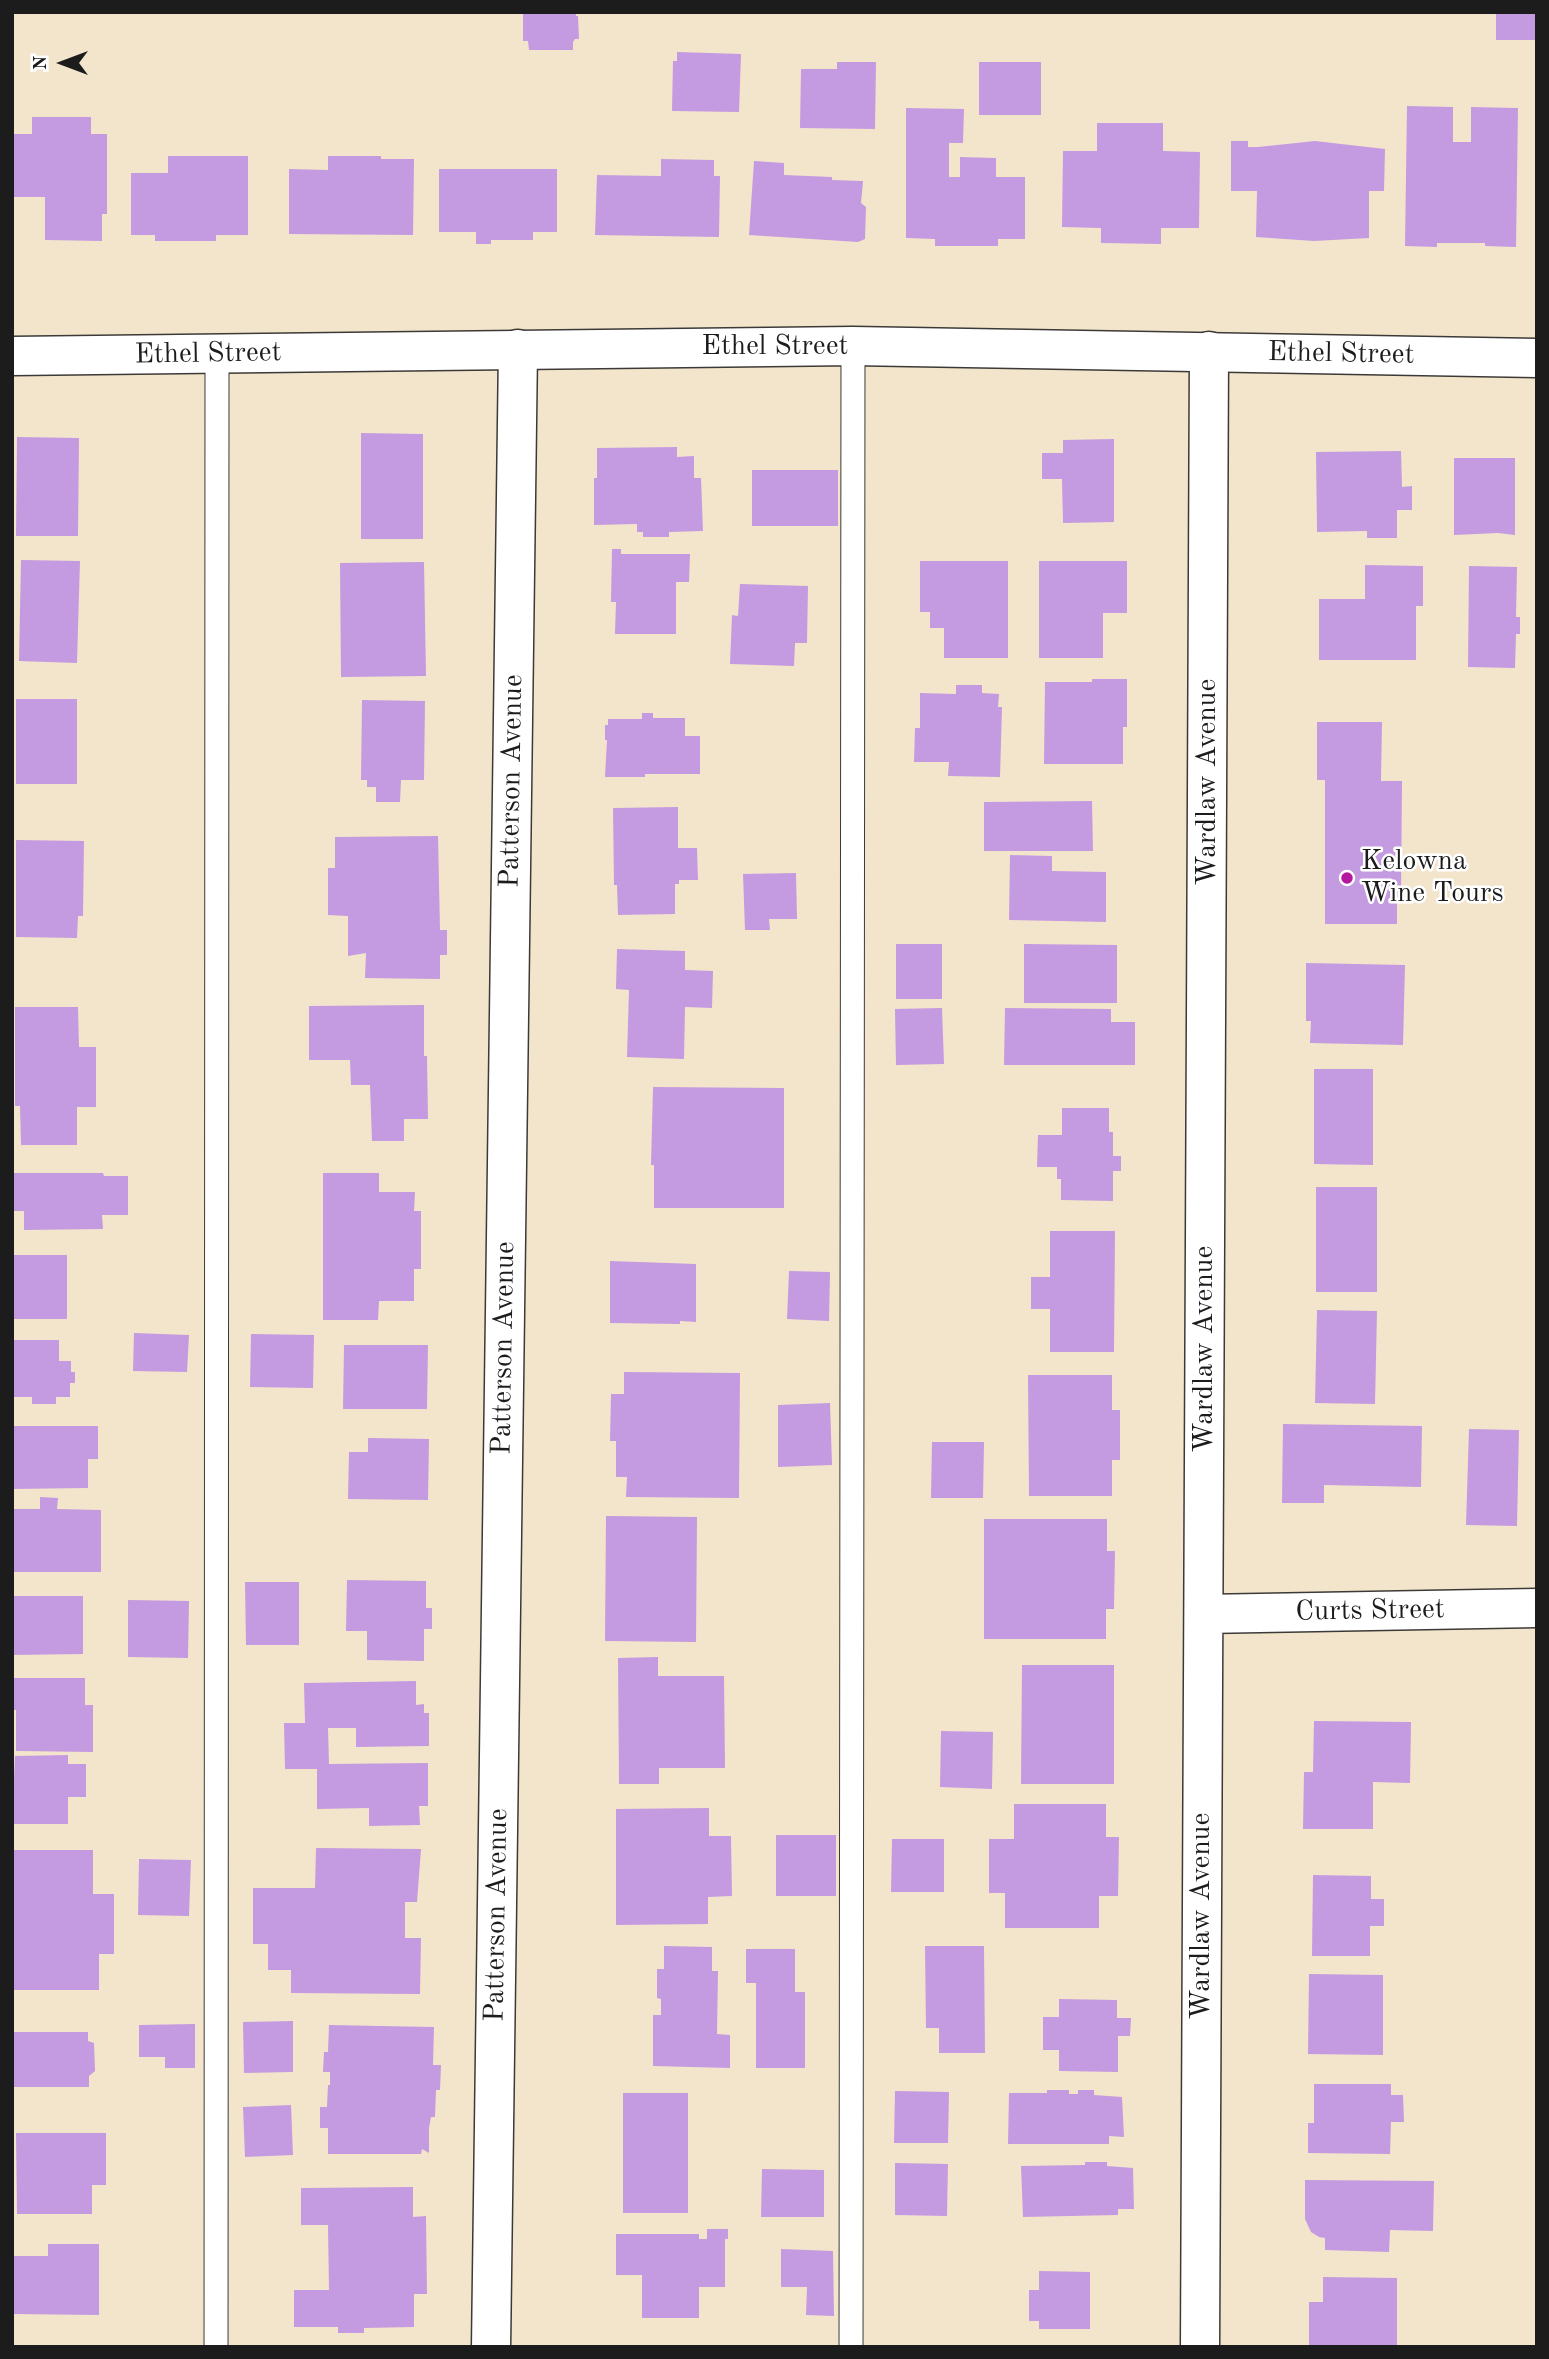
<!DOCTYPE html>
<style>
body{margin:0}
#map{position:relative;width:1549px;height:2359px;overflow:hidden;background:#f3e5cc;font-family:"Old Standard TT",serif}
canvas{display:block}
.frame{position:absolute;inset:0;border:14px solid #1c1c1c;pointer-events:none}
.north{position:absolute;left:28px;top:28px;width:70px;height:70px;-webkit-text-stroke:5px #fff;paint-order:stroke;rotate:270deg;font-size:19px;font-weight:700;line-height:28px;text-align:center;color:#1c1c1c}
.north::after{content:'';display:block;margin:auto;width:24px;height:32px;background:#1c1c1c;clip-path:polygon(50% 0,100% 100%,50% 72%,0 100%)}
</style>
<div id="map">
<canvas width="1549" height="2359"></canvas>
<div class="frame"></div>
<div class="north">N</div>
</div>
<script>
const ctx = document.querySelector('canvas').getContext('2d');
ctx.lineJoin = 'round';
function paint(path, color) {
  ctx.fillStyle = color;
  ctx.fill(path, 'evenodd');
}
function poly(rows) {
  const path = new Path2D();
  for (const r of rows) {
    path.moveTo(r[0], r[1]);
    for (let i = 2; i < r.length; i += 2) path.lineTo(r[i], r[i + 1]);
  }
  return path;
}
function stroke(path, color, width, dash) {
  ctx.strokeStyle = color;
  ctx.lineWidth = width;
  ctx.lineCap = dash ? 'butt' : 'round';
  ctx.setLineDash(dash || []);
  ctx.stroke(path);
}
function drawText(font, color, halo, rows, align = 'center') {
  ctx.font = font + ' "Old Standard TT",serif';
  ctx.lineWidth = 5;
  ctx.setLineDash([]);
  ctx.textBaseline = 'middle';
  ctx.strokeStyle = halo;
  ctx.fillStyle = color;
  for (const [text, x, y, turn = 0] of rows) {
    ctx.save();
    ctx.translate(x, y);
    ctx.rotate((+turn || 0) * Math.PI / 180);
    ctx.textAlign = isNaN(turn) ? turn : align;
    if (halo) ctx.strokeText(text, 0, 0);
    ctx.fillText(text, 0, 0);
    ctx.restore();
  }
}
const building = poly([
 [523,12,576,12,576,16,578,16,579,39,575,39,573,42,573,50,529,50,528,41,523,41],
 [1496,12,1537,12,1537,40,1496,40],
 [677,52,741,54,739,112,672,111,673,61,677,61],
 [837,62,876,62,875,129,800,128,801,69,837,69],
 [979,62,1041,62,1041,115,979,115],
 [1407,106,1453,107,1453,142,1471,142,1471,107,1518,108,1516,247,1485,246,1485,243,1437,243,1437,247,1405,246],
 [906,108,964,109,963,143,949,143,949,177,960,177,960,157,996,158,996,177,1025,177,1025,239,998,239,998,246,935,246,935,239,906,238],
 [32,117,91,117,91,134,107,134,107,214,102,214,102,241,45,240,45,197,13,197,13,134,32,134],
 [1097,123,1163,123,1163,151,1200,152,1199,228,1161,228,1161,244,1101,243,1101,228,1062,227,1063,151,1097,151],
 [1231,141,1248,141,1248,147,1258,147,1315,141,1385,149,1384,191,1369,191,1369,238,1314,241,1256,237,1257,191,1231,191],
 [168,156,248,156,248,235,216,235,216,241,155,241,155,235,131,235,131,173,168,173],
 [328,156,381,156,381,159,414,159,413,235,289,234,289,169,328,170],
 [661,159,714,160,714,176,720,176,719,237,595,235,597,175,661,176],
 [754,161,784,163,784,175,832,177,832,180,863,181,861,203,866,207,865,239,858,242,749,235],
 [439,169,557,169,557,232,533,232,533,240,491,240,491,244,476,244,476,232,439,232],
 [361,433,423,434,423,539,361,539],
 [17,437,79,438,78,536,16,536],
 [1114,439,1114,522,1063,523,1062,479,1042,479,1042,453,1063,453,1063,440],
 [677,447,677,457,694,456,694,478,701,478,703,531,669,532,669,537,643,537,643,532,637,532,637,524,594,525,594,478,597,478,597,448],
 [1401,451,1402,487,1412,486,1412,510,1397,510,1397,538,1367,538,1367,531,1317,532,1316,452],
 [1454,458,1515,458,1515,535,1498,533,1454,535],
 [752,470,838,470,838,526,752,526],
 [612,549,621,549,621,554,690,554,689,582,676,582,676,634,615,634,616,602,611,602],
 [21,560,80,561,77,663,19,661],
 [920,561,1008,561,1008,658,944,658,944,628,930,628,930,612,920,612],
 [1039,561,1127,561,1127,613,1103,613,1103,658,1039,658],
 [424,562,426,676,341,677,340,563],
 [1365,565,1423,566,1423,606,1416,606,1416,660,1319,660,1319,599,1365,599],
 [1469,566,1517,567,1516,617,1520,617,1520,634,1516,634,1515,668,1468,667],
 [740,584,808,586,807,643,795,643,794,666,730,664,732,615,738,616],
 [1092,679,1127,679,1127,727,1123,727,1123,764,1044,764,1045,682,1092,682],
 [956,685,982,685,982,693,999,694,998,707,1002,707,1000,777,948,776,949,762,914,762,915,728,920,728,920,693,956,694],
 [16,699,77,699,77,784,16,784],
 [362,700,425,701,424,780,401,780,400,802,376,802,376,787,367,787,367,780,361,780],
 [642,713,653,713,653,718,685,718,685,736,700,736,700,774,645,774,645,777,605,777,607,740,605,740,605,725,608,725,608,719,642,719],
 [1317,722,1382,722,1381,781,1402,781,1401,897,1397,897,1397,924,1325,924,1325,780,1317,780],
 [1092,801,1093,851,984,851,984,802],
 [678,807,678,848,697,848,698,880,679,880,679,884,675,884,675,914,618,915,617,885,614,885,613,808],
 [438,836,440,930,447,930,447,955,440,955,440,979,365,978,366,953,348,956,348,916,328,915,328,868,335,868,335,837],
 [16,840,84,841,83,916,78,916,77,938,16,937],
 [1010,855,1052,856,1052,871,1106,872,1106,922,1009,920],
 [796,873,797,919,769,919,770,930,745,930,743,874],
 [896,944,942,944,942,999,896,999],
 [1024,944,1117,945,1117,1003,1024,1003],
 [617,949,685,951,685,970,713,971,712,1008,685,1007,684,1059,627,1057,629,990,616,989],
 [1306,963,1405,965,1403,1045,1310,1043,1311,1021,1306,1021],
 [424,1005,424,1056,427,1056,428,1119,404,1119,404,1141,372,1141,370,1085,351,1085,350,1060,309,1060,309,1006],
 [15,1007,78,1007,79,1047,96,1047,96,1107,77,1107,77,1145,21,1145,20,1106,15,1106],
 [942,1008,944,1064,896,1065,895,1009],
 [1005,1008,1111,1009,1111,1022,1135,1022,1135,1065,1004,1065],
 [1314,1069,1373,1069,1373,1165,1314,1164],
 [653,1087,784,1088,784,1208,654,1208,654,1165,651,1165],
 [1062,1108,1109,1108,1109,1132,1113,1132,1113,1156,1121,1156,1121,1171,1113,1171,1113,1201,1061,1200,1061,1179,1057,1179,1057,1167,1037,1167,1038,1135,1062,1135],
 [12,1173,103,1173,104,1176,128,1176,128,1215,102,1215,103,1229,24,1230,24,1211,12,1211],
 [323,1173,379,1173,379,1192,415,1192,414,1211,421,1211,421,1269,414,1269,414,1301,379,1301,378,1320,323,1320],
 [1316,1187,1377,1187,1377,1292,1316,1292],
 [1050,1231,1115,1231,1114,1352,1050,1352,1050,1309,1031,1309,1031,1277,1050,1277],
 [12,1255,67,1255,67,1319,12,1319],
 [610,1261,696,1264,696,1322,680,1321,680,1324,610,1323],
 [789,1271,830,1272,829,1321,787,1319],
 [1317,1310,1377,1311,1375,1404,1315,1403],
 [134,1333,189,1335,187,1372,133,1371],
 [251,1334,314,1335,313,1388,250,1387],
 [12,1340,59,1340,59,1361,71,1361,71,1372,75,1372,75,1383,70,1383,70,1397,56,1397,56,1404,32,1404,32,1397,12,1397],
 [344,1345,428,1345,427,1409,343,1409],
 [624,1372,740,1373,739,1498,626,1497,627,1477,616,1477,616,1441,610,1441,611,1394,624,1394],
 [1028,1375,1112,1375,1112,1410,1120,1410,1120,1460,1112,1460,1112,1496,1029,1496],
 [830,1403,832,1465,778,1467,778,1405],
 [1283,1424,1422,1426,1421,1487,1324,1485,1324,1503,1282,1503],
 [12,1426,98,1426,98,1459,88,1459,88,1488,12,1489],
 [1469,1429,1519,1430,1517,1526,1466,1525],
 [368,1438,429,1439,428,1500,348,1499,349,1452,368,1452],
 [932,1442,984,1442,983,1498,931,1498],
 [40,1497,58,1498,57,1509,101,1510,101,1572,12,1572,12,1509,40,1509],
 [606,1516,697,1517,696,1642,605,1641],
 [984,1519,1107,1519,1107,1551,1115,1551,1114,1609,1106,1609,1106,1639,984,1639],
 [347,1580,426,1581,426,1608,432,1608,432,1629,424,1629,424,1661,367,1660,367,1631,346,1631],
 [245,1582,299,1582,299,1645,246,1645],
 [12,1596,83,1596,83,1654,12,1655],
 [128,1600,189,1601,188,1658,128,1657],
 [658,1657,658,1676,724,1676,725,1768,659,1768,659,1784,619,1784,618,1658],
 [1022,1665,1114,1665,1114,1784,1021,1784],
 [12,1678,85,1678,85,1705,93,1705,93,1752,16,1751,16,1710,12,1710],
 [416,1681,416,1705,424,1704,424,1713,429,1713,429,1746,356,1747,356,1728,328,1728,329,1764,428,1763,428,1806,419,1806,420,1825,369,1826,369,1808,317,1809,317,1769,285,1769,284,1723,305,1723,304,1683],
 [1314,1721,1411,1722,1410,1783,1373,1782,1373,1829,1303,1829,1304,1772,1313,1772],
 [941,1731,993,1732,992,1789,940,1787],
 [68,1755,68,1764,86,1764,86,1797,68,1797,68,1824,12,1824,15,1756],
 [1014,1804,1106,1804,1106,1837,1119,1837,1118,1896,1099,1896,1099,1928,1005,1928,1005,1893,989,1893,989,1839,1014,1839],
 [709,1808,709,1836,731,1836,732,1896,708,1897,708,1924,616,1925,616,1809],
 [776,1835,836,1835,836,1896,776,1896],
 [892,1839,944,1839,944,1892,891,1892],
 [316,1848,421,1849,417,1902,405,1902,405,1938,421,1938,420,1994,291,1993,291,1970,268,1970,268,1944,253,1944,253,1888,315,1888],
 [12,1850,93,1850,93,1894,114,1894,114,1954,99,1954,99,1990,12,1990],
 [139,1859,191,1860,189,1916,138,1915],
 [1313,1875,1371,1876,1371,1899,1384,1899,1384,1926,1370,1926,1370,1956,1312,1956],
 [664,1946,712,1947,712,1971,718,1971,717,2034,730,2035,730,2068,653,2066,653,2015,661,2015,661,1999,657,1998,657,1969,664,1969],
 [925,1946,984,1946,985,2053,939,2053,939,2028,926,2028],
 [746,1949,795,1949,795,1992,805,1992,805,2068,756,2068,756,1983,746,1983],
 [1309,1974,1383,1975,1383,2055,1308,2054],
 [1059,1999,1117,2000,1117,2018,1131,2018,1130,2036,1118,2036,1118,2072,1059,2071,1059,2050,1043,2050,1043,2017,1059,2017],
 [293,2021,293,2072,244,2073,243,2022],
 [195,2024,195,2068,165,2068,165,2057,139,2057,139,2025],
 [329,2025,434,2027,433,2065,441,2065,440,2090,436,2090,435,2117,431,2117,429,2128,429,2153,422,2149,421,2154,328,2154,328,2128,320,2128,320,2107,327,2107,328,2085,330,2085,330,2072,323,2072,324,2052,328,2052],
 [12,2032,88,2032,88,2041,94,2043,95,2071,89,2076,89,2087,12,2087],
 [1314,2084,1391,2084,1391,2095,1403,2095,1404,2122,1391,2122,1390,2154,1308,2153,1308,2123,1314,2123],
 [1047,2090,1069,2090,1069,2094,1078,2094,1078,2090,1094,2090,1094,2095,1122,2097,1124,2137,1109,2136,1109,2144,1008,2144,1009,2093,1047,2093],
 [895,2091,949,2092,948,2143,894,2143],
 [623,2093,688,2093,688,2213,623,2213],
 [291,2105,293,2155,245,2157,243,2107],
 [16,2133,106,2133,106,2185,92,2185,92,2214,17,2214],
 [1085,2162,1107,2162,1107,2166,1133,2168,1134,2209,1118,2209,1118,2215,1023,2217,1021,2166,1085,2165],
 [895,2163,948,2164,947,2216,895,2215],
 [762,2169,824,2170,824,2217,761,2217],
 [1305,2180,1434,2181,1433,2231,1390,2230,1389,2252,1325,2250,1325,2238,1319,2237,1311,2232,1305,2219],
 [413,2187,413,2217,426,2216,427,2294,414,2294,414,2327,364,2328,364,2333,338,2333,338,2327,294,2327,294,2290,329,2290,328,2225,301,2225,301,2188],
 [707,2229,728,2229,728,2239,725,2239,725,2287,699,2287,699,2318,642,2318,642,2275,616,2275,616,2234,699,2234,699,2239,707,2239],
 [48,2244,99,2244,99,2315,13,2314,13,2256,48,2256],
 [781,2249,833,2251,834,2316,806,2315,807,2287,781,2287],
 [1039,2271,1090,2272,1090,2329,1039,2329,1039,2321,1029,2321,1029,2290,1039,2290],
 [1323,2277,1397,2278,1397,2347,1309,2347,1309,2302,1323,2302]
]);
const service = poly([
 [216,2347,217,354],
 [851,2347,853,346]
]);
const minor = poly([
 [1204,1614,1537,1608],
 [491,2347,518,349],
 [1200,2347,1209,351]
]);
const tertiary = poly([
 [12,356,853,346,1537,358]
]);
const markers = [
 [1347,878,7,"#b5179e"]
];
const streetNames = [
 ["Ethel Street",775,347],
 ["Ethel Street",208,354,-1],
 ["Ethel Street",1341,354,1],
 ["Patterson Avenue",512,781,-89],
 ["Wardlaw Avenue",1208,782,-90],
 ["Patterson Avenue",504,1348,-89],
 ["Wardlaw Avenue",1205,1349,-90],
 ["Curts Street",1370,1611,-1],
 ["Patterson Avenue",497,1915,-89],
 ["Wardlaw Avenue",1202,1916,-90]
];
const poiNames = [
 ["Kelowna",1361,862],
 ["Wine Tours",1361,894]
];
paint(building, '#c49ae0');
stroke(service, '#3c3a36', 25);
stroke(minor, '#3c3a36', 41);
stroke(tertiary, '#3c3a36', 41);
stroke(service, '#fff', 23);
stroke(minor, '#fff', 38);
stroke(tertiary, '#fff', 38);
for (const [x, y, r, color] of markers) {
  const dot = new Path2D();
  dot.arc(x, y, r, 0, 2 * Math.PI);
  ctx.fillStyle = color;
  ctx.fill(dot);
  stroke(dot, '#fff', 2.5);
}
drawText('28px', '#1c1c1c', '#fff', streetNames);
drawText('28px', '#1c1c1c', '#fff', poiNames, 'left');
</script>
